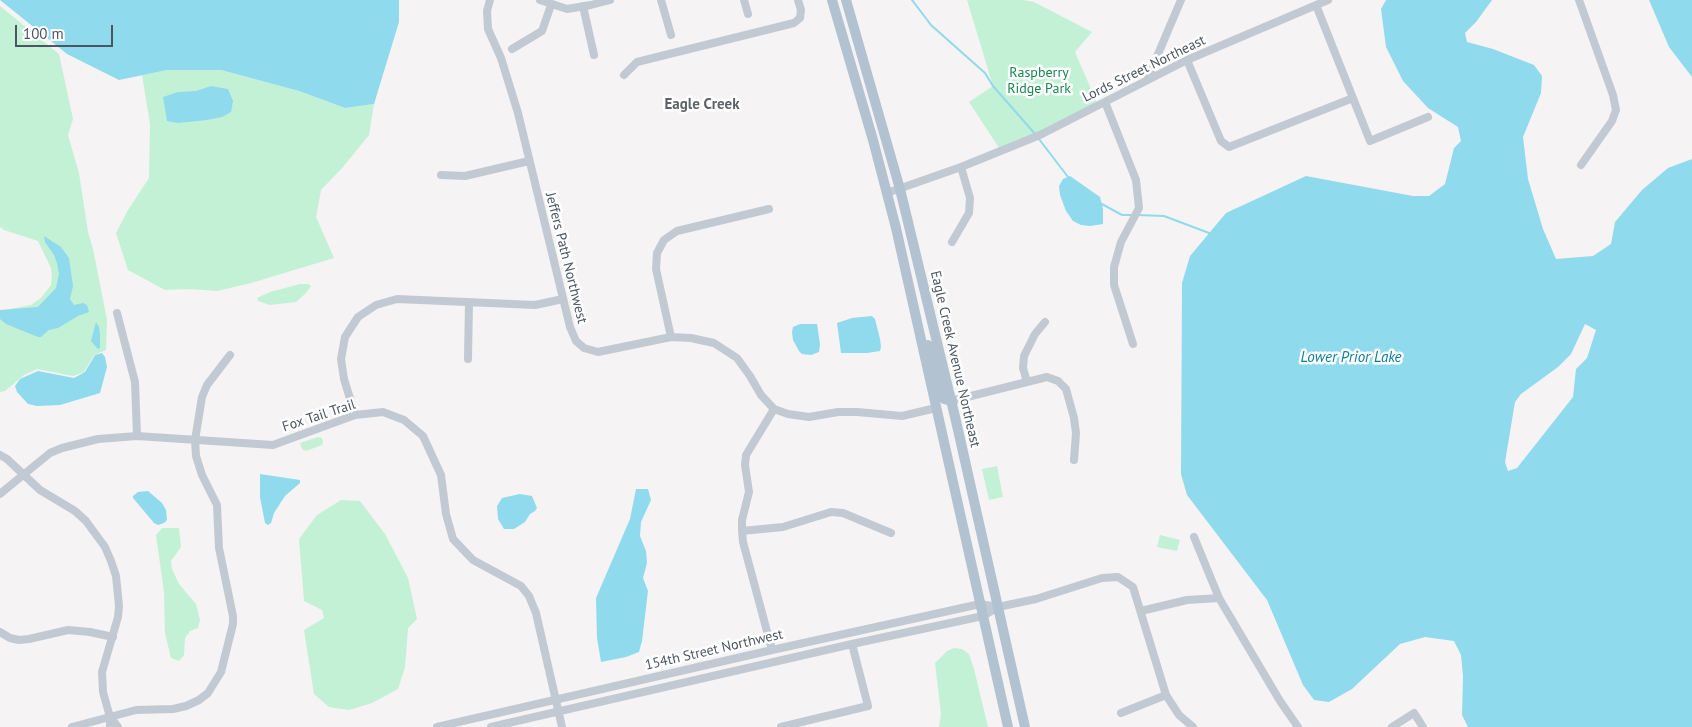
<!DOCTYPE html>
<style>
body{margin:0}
#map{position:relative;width:1692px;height:727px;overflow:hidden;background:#f5f3f3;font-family:"PT Sans",sans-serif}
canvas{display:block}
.scale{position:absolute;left:15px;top:25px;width:98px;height:22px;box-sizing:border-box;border:2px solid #4a5661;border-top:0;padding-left:6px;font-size:15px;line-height:18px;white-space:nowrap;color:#4a5661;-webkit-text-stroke:4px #fff;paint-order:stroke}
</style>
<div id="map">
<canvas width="1692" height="727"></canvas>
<div class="scale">100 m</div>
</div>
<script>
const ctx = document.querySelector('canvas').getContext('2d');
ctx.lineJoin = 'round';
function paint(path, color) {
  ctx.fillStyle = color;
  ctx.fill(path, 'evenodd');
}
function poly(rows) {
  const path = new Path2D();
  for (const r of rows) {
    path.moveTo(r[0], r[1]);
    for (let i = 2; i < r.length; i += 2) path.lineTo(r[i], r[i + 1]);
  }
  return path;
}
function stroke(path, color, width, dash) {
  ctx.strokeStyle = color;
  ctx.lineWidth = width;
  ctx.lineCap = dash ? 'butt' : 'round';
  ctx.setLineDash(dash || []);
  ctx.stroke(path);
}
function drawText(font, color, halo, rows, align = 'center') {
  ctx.font = font + ' "PT Sans",sans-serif';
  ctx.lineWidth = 5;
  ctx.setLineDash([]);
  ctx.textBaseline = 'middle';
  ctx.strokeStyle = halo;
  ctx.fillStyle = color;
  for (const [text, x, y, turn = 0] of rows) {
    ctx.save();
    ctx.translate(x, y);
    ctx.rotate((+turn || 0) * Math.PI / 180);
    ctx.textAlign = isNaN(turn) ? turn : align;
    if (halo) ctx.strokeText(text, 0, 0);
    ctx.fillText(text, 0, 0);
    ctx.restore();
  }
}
const green = poly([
 [967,0,1023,0,1034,2,1092,32,1075,52,1098,105,1001,151,969,102,993,86],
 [0,6,59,54,73,119,68,135,79,173,88,232,93,249,107,320,106,350,94,355,84,372,73,376,37,369,24,375,5,391,0,392,0,311,31,305,41,298,51,285,52,277,51,268,38,241,4,230,0,227],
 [167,70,221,70,299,91,345,108,374,104,369,135,343,167,321,190,316,217,334,258,251,283,217,291,190,289,165,290,128,270,116,233,128,210,149,178,150,124,142,75],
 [300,284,308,284,311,286,306,293,296,302,270,305,258,301,257,298,270,292],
 [318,437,322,438,323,442,322,445,306,451,302,449,300,443],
 [997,466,1003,497,989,500,982,469],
 [341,500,360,501,385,534,408,578,417,619,408,628,405,667,398,689,372,703,349,710,329,707,314,694,304,630,324,618,322,610,304,601,299,539,317,515],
 [162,528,179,528,181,547,171,561,172,569,179,584,196,604,200,620,198,628,190,631,185,638,184,655,179,661,171,658,165,633,164,592,156,535],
 [1160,535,1180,540,1177,551,1157,547],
 [954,648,962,649,969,654,974,669,988,727,939,727,941,714,935,663,947,651]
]);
const water = poly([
 [0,0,399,0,399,22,374,104,345,108,299,91,221,70,167,70,119,80,67,54],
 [1386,0,1492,0,1476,22,1465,33,1467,42,1493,49,1534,65,1542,76,1541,93,1523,137,1528,179,1543,229,1556,259,1593,256,1611,244,1615,222,1642,190,1668,168,1692,159,1692,727,1468,727,1462,715,1463,676,1461,655,1454,641,1425,637,1400,644,1352,689,1329,702,1314,700,1303,685,1267,600,1187,495,1181,474,1182,283,1190,256,1226,213,1306,176,1413,196,1429,196,1445,184,1454,148,1461,141,1458,127,1428,108,1403,81,1386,47,1381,9],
 [1585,324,1596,330,1587,358,1576,369,1573,397,1517,468,1508,471,1505,462,1515,402,1521,394,1558,367,1571,354],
 [1649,0,1692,0,1692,77,1669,47],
 [211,86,228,89,233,101,231,112,222,117,207,120,178,123,167,121,163,97,178,92,196,91],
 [1070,176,1100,197,1103,209,1103,224,1090,226,1081,225,1073,221,1066,211,1060,195,1059,186,1063,179],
 [44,236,61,247,69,258,73,286,70,299,74,305,83,303,87,305,89,312,78,316,58,328,49,330,41,337,38,337,6,324,0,319,0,310,38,307,56,288,59,274,57,263,54,255,45,242],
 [872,316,875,319,880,339,881,347,880,351,867,353,841,353,837,323,852,318],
 [96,322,99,327,100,335,100,348,98,349,91,341],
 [800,324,817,324,820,344,819,352,811,355,802,354,799,351,793,340,792,332,793,327],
 [102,353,105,357,107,367,100,393,60,405,37,406,28,404,17,392,15,386,20,379,38,371,74,378,85,372,95,355],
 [260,474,300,480,300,483,285,496,274,513,271,523,268,525,265,523,260,497],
 [636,489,648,489,651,500,641,522,640,536,646,551,647,563,643,578,648,591,642,641,639,652,626,657,601,662,597,638,596,598,630,519],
 [148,491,162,503,166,510,167,520,164,523,158,525,154,523,133,498,133,496,138,492],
 [520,494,532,496,537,508,535,511,530,514,525,522,514,529,504,529,498,519,497,506,502,498]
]);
const stream = poly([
 [912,0,931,25,985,73,993,86,1036,135],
 [1039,139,1068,177],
 [1100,203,1122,215,1132,215],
 [1137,215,1164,216,1209,233]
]);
const minor = poly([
 [490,0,487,11,488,29,501,58,518,113,570,327,576,341,584,348,598,352,671,337,691,338,714,343,737,358,750,376,761,395,774,409,788,414,809,417,838,412,857,412,902,416,936,408],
 [540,0,567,9,591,5,610,0],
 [661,0,671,35],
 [744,0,748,14],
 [1579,0,1613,95,1616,110,1612,121,1581,165],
 [1316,5,1370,141,1428,117],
 [583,6,594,55],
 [512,49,542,31,551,5],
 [1187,60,1221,141,1229,147,1353,98],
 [624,75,637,62,794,23,800,18,801,10,798,0],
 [1147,80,1181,0],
 [1105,102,1136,180,1139,208,1121,242,1114,267,1114,285,1133,344],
 [441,175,465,176,529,161],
 [887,193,961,167,1040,135,1187,60,1328,0],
 [952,242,969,213,970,198,961,167],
 [117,313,135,382,137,436],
 [671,337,656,269,657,253,664,240,677,231,769,209],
 [468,359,469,302],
 [1027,382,1023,368,1024,356,1035,334,1045,322],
 [951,401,1047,377,1058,381,1066,389,1074,418,1076,433,1074,460],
 [355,415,344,379,341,359,345,337,358,317,376,305,397,299,535,305,563,299],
 [0,455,7,459,40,490,75,511,86,521,105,547,111,561,116,576,119,606,118,617,102,672,103,692,110,717,110,727],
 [0,494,50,453,62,448,98,439,137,436,273,445,355,415,383,412,404,420,423,436,441,475,446,514,453,539,473,560,521,586,529,596,536,613,562,727],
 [742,531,783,527,831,512,843,513,891,533],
 [1194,537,1219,598,1280,701,1298,727],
 [1141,611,1187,600,1219,598],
 [0,632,10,638,19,640,29,639,68,630,90,632,113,637],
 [772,650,743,542,742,531,742,520,749,492,745,465,746,455,774,409],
 [1121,713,1166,695],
 [110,717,118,727],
 [72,727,136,710,173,709,186,706,199,700,208,693,221,672,233,624,233,616,219,548,217,505,202,475,196,456,195,440,202,397,207,385,230,355],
 [437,727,772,650,971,606,980,604,998,607],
 [491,727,852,644,983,616,998,607,1036,599,1102,578,1118,577,1133,587,1166,695,1179,715,1193,727],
 [781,727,868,706,852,644],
 [1392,727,1414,713,1423,727]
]);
const major = poly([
 [832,0,873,140,896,228,1008,727],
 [846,0,900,189,956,421,1025,727],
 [928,345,934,361,942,396,944,399,951,401]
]);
const streetNames = [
 ["Lords Street Northeast",1144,69,-26],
 ["Jeffers Path Northwest",566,258,76],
 ["Eagle Creek Avenue Northeast",955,359,77],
 ["Fox Tail Trail",319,416,-18],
 ["154th Street Northwest",714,650,-13]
];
const parkNames = [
 ["Raspberry",1039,73],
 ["Ridge Park",1039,89]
];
const neighbourhoodNames = [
 ["Eagle Creek",702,105]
];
const waterNames = [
 ["Lower Prior Lake",1351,358]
];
paint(green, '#c3f1d5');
paint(water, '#90daee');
stroke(stream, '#90daee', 2);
stroke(minor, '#c1cad2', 8);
stroke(major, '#b3c2d1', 10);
drawText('14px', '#4a5661', '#fff', streetNames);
drawText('14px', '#17864f', '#fff', parkNames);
drawText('bold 15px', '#5f6368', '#fff', neighbourhoodNames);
drawText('italic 15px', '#0c7c9b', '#fff', waterNames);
</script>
